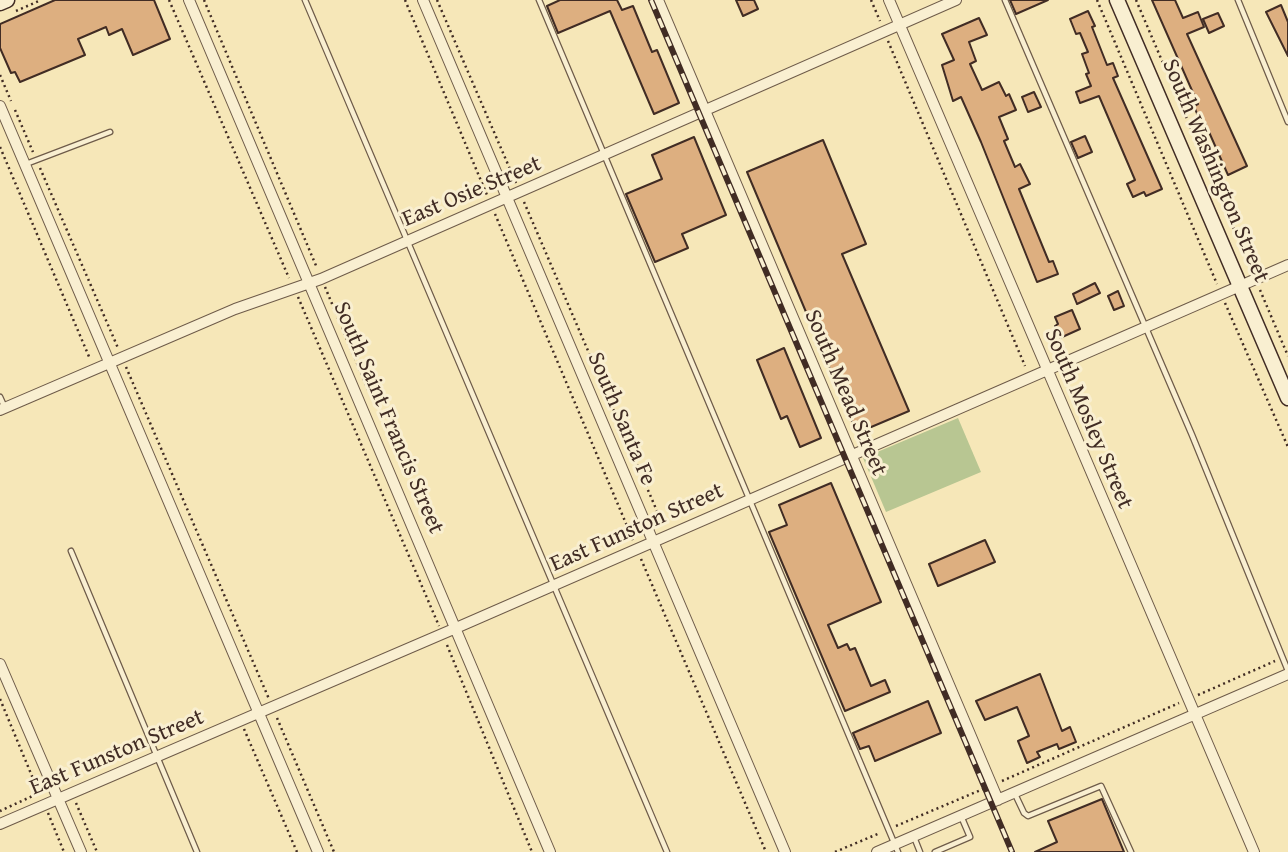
<!DOCTYPE html>
<style>
body{margin:0}
canvas{display:block;background:#f6e7b8}
</style>
<canvas width="1288" height="852"></canvas>
<script>
const ctx = document.querySelector('canvas').getContext('2d');
ctx.lineJoin = 'round';
function paint(path, color) {
  ctx.fillStyle = color;
  ctx.fill(path, 'evenodd');
}
function poly(rows) {
  const path = new Path2D();
  for (const r of rows) {
    path.moveTo(r[0], r[1]);
    for (let i = 2; i < r.length; i += 2) path.lineTo(r[i], r[i + 1]);
  }
  return path;
}
function stroke(path, color, width, dash) {
  ctx.strokeStyle = color;
  ctx.lineWidth = width;
  ctx.lineCap = dash ? 'butt' : 'round';
  ctx.setLineDash(dash || []);
  ctx.stroke(path);
}
function drawText(font, color, halo, rows, align = 'center') {
  ctx.font = font + ' "Gentium Book Plus",serif';
  ctx.lineWidth = 6;
  ctx.setLineDash([]);
  ctx.textBaseline = 'middle';
  ctx.strokeStyle = halo;
  ctx.fillStyle = color;
  for (const [text, x, y, turn = 0] of rows) {
    ctx.save();
    ctx.translate(x, y);
    ctx.rotate((+turn || 0) * Math.PI / 180);
    ctx.textAlign = isNaN(turn) ? turn : align;
    if (halo) ctx.strokeText(text, 0, 0);
    ctx.fillText(text, 0, 0);
    ctx.restore();
  }
}
const green = poly([
 [958,418,981,472,886,512,863,458]
]);
const building = poly([
 [55,0,154,0,170,39,133,55,122,29,109,35,106,27,78,39,85,55,20,82,15,72,11,73,0,48,0,24,55,0],
 [560,0,617,0,622,10,633,6,652,52,657,50,679,103,654,114,610,11,558,33,547,6,560,0],
 [736,0,754,0,758,9,743,16,736,0],
 [1010,0,1048,0,1016,14,1010,0],
 [1152,0,1175,0,1183,18,1198,12,1204,27,1187,34,1247,166,1228,175,1205,123,1201,124,1194,106,1198,104,1152,0],
 [1281,5,1288,22,1288,56,1266,12,1281,5],
 [1088,11,1095,26,1092,27,1107,65,1113,63,1118,76,1113,78,1162,189,1146,196,1144,192,1133,197,1127,184,1135,180,1099,96,1080,103,1076,92,1091,86,1086,74,1089,73,1082,54,1088,52,1080,33,1076,34,1070,19,1088,11],
 [1218,13,1224,26,1209,33,1203,19,1218,13],
 [979,18,987,35,969,42,976,61,970,64,982,90,999,82,1006,96,1009,94,1016,110,999,117,1008,139,1004,141,1015,167,1020,164,1030,184,1019,189,1049,262,1053,261,1058,274,1037,282,981,142,961,97,953,101,942,65,954,60,942,34,979,18],
 [1034,92,1041,107,1028,112,1022,97,1034,92],
 [1085,136,1092,152,1078,158,1071,142,1085,136],
 [694,137,726,215,682,234,688,248,655,262,626,194,662,179,652,155,694,137],
 [823,140,866,244,842,254,909,411,857,433,747,172,823,140],
 [1095,283,1100,293,1077,304,1073,294,1095,283],
 [1118,291,1124,306,1114,310,1108,296,1118,291],
 [1072,310,1080,329,1060,338,1055,326,1058,324,1055,317,1072,310],
 [784,348,821,438,800,447,787,416,781,419,757,360,784,348],
 [831,483,881,602,828,625,838,648,847,644,850,650,855,648,871,686,885,680,890,692,845,711,769,532,787,525,779,505,831,483],
 [985,540,995,562,938,586,929,564,985,540],
 [1040,674,1062,731,1070,727,1076,742,1059,749,1057,744,1037,752,1040,757,1027,763,1018,741,1029,736,1017,707,985,720,976,701,1040,674],
 [928,701,941,733,875,761,869,746,860,749,853,733,928,701],
 [1102,799,1124,852,1035,852,1057,842,1048,821,1102,799]
]);
const path = poly([
 [169,0,289,278],
 [204,0,317,268],
 [405,0,487,195],
 [437,0,516,183],
 [871,0,880,21],
 [1097,0,1217,284],
 [1136,0,1252,271],
 [16,11,41,0],
 [888,41,1025,366],
 [0,75,11,101],
 [15,110,33,152],
 [0,147,90,359],
 [40,168,118,348],
 [524,202,663,525],
 [495,214,633,540],
 [325,287,369,392],
 [1260,290,1288,356],
 [298,297,439,626],
 [1225,303,1288,447],
 [126,367,269,699],
 [641,559,766,852],
 [447,645,532,852],
 [1198,695,1275,661],
 [0,699,39,793,0,811],
 [277,718,334,852],
 [244,729,297,852],
 [1002,781,1179,703],
 [76,803,97,852],
 [48,813,64,852],
 [896,826,983,789],
 [835,852,880,833]
]);
const lane = poly([
 [305,0,667,852],
 [539,0,898,852],
 [1005,0,1192,435,1288,671],
 [1238,0,1288,122],
 [26,164,110,132],
 [0,397,5,408],
 [71,551,197,852],
 [1015,794,1024,813,1028,816,1101,786,1131,852],
 [914,837,920,852],
 [935,852,970,837,961,816]
]);
const street = poly([
 [189,0,550,852],
 [423,0,785,852],
 [658,0,998,800],
 [889,0,1254,852],
 [0,106,318,852],
 [0,410,235,309,321,279,956,0],
 [0,664,81,852],
 [0,824,456,628,1288,265],
 [877,852,1288,674]
]);
const secondary = poly([
 [1117,0,1288,398],
 [0,3,7,0]
]);
const rail = poly([
 [651,0,1012,852]
]);
const streetNames = [
 ["South Washington Street",1215,171,67],
 ["East Osie Street",472,192,-23],
 ["South Mead Street",845,393,67],
 ["South Saint Francis Street",388,418,67],
 ["South Santa Fe",621,419,67],
 ["South Mosley Street",1088,419,67],
 ["East Funston Street",637,528,-24],
 ["East Funston Street",117,753,-23]
];
paint(green, '#b8c692');
paint(building, '#ddaf80');
stroke(building, '#412c24', 2);
stroke(lane, '#6e5b49', 7);
stroke(street, '#6e5b49', 12);
stroke(secondary, '#412c24', 17);
stroke(path, '#412c24', 2.5, [2, 3.5]);
stroke(lane, '#f9efd1', 4.5);
stroke(street, '#f9efd1', 10);
stroke(secondary, '#f9efd1', 14);
stroke(rail, '#412c24', 6);
stroke(rail, '#f9efd1', 3.5, [10]);
drawText('23px', '#412c24', '#f9efd1', streetNames);
</script>
